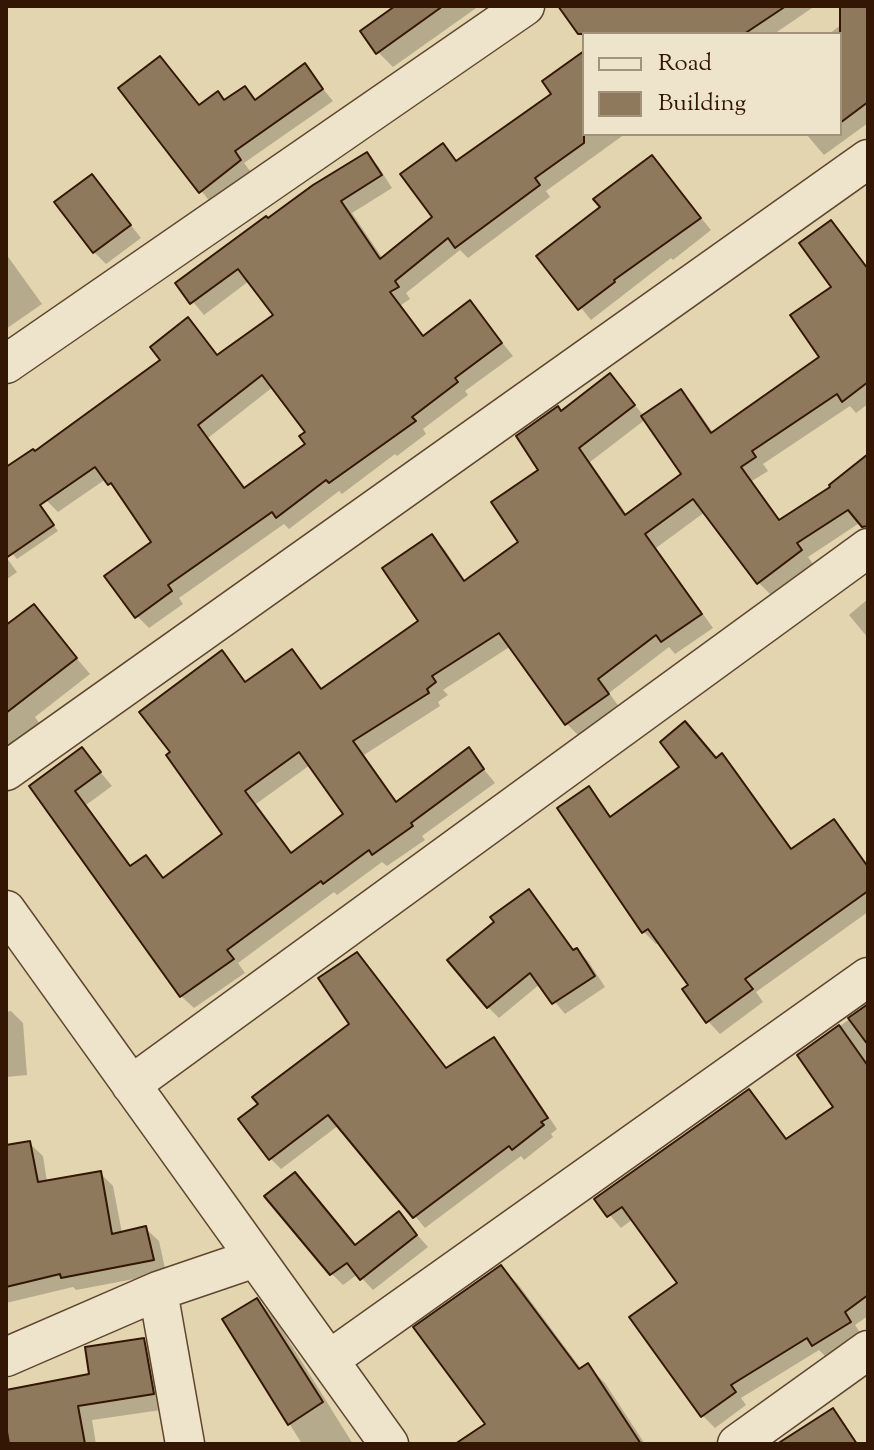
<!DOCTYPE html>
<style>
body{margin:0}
#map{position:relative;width:874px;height:1450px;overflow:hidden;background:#e3d5af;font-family:"Sorts Mill Goudy",serif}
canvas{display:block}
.frame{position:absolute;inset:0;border:8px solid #331604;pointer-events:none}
.legend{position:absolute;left:582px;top:32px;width:260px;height:104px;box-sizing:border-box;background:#ede4cb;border:2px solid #a3927b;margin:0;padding:10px 14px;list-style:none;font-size:24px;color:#331604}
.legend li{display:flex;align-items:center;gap:16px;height:40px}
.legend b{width:40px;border:2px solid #a3927b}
</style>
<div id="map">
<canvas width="874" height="1450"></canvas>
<div class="frame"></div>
<ul class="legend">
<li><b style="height:10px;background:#ede4cb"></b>Road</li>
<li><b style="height:22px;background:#8f795d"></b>Building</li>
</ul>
</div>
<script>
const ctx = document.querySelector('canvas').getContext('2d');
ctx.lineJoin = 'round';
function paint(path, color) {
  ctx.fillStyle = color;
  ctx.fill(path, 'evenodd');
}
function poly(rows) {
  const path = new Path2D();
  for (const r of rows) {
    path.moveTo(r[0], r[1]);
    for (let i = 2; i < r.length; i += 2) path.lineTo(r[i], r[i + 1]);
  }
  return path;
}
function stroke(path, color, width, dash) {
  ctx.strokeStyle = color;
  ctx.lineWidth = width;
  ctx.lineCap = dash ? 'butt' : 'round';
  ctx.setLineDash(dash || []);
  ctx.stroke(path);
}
const shadow = poly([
 [398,6,479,6,393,67,378,52],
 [575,6,815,6,774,34,584,34,584,39,565,12],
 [866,6,868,6,868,123,824,155,806,134,840,134,840,34,829,34],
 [584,53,584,134,625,134,546,191,550,197,468,258,460,250,406,293,410,299,401,305,425,337,470,303,513,356,465,391,468,395,423,429,426,434,397,456,395,454,342,494,339,491,289,529,284,524,179,598,183,604,149,628,137,616,154,542,121,496,106,479,58,512,46,500,163,361,188,320,219,357,275,315,249,281,204,315,178,284,367,155,378,166,392,188,352,213,383,259,435,218,443,145,458,162,554,94],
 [273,387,308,432,308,445,246,489,208,438],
 [304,66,333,101,244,163,251,172,211,203,120,88,200,107,226,102,245,88,257,101],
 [651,157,711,230,673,260,671,258,591,320,539,256,602,208],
 [92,176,141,238,106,264,94,252],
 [830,222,858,255,850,260,868,291,868,404,856,413,850,406,763,464,768,471,752,481,781,521,833,488,868,457,868,529,861,522,808,557,813,564,771,595,758,582,705,512,656,548,713,628,675,654,669,647,609,693,620,708,580,737,567,724,511,646,443,690,448,695,438,702,440,706,364,755,398,803,468,750,495,783,422,836,425,840,387,866,382,862,337,895,334,892,238,963,245,973,194,1008,181,996,31,787,82,750,112,786,86,805,132,867,146,857,165,879,225,835,222,653,247,683,292,652,323,690,420,622,432,537,445,550,466,582,521,542,541,471,561,413,610,376,644,416,680,392,693,404,714,434,822,357,834,287],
 [646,419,684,474,627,515,590,462],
 [310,765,346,815,293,854,256,804],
 [6,254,42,304,6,329],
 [44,512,58,531,17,559,6,546,6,529],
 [6,557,17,572,6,580],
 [868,599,868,638,849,615],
 [33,607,90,674,35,717,39,723,8,746,6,628],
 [722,756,734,768,793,850,834,821,846,834,868,865,868,912,756,992,763,1002,720,1034,708,1021,691,985,660,942,656,944,644,932,560,808,588,789,612,818],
 [528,892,575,952,577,950,588,961,605,987,565,1014,540,984,499,1018,488,1007,496,923],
 [357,954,448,1069,493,1039,504,1050,557,1129,551,1134,553,1137,524,1160,521,1156,425,1228,339,1125,281,1169,271,1159,351,1024],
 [868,1006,868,1316,855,1325,861,1334,826,1357,819,1350,741,1398,746,1405,715,1428,703,1416,632,1318,680,1284,633,1219,621,1228,596,1199,749,1091,788,1140,836,1108,799,1055],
 [11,1011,23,1023,27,1075,6,1077,6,1012],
 [29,1143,43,1156,47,1182,100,1173,113,1186,122,1233,145,1228,159,1241,166,1273,76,1290,73,1287,6,1303,6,1147],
 [399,1214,428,1247,373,1290,358,1274,343,1285,332,1274,356,1247],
 [501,1267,518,1284,582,1370,588,1366,605,1383,645,1444,492,1444,488,1425],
 [257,1300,274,1317,353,1444,302,1444,225,1320],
 [143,1340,158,1356,168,1409,92,1420,96,1444,11,1444,6,1416,6,1392,91,1376]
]);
const building = poly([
 [395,6,443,6,376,54,360,31,395,6],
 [558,6,786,6,744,34,578,34,558,6],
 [840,6,868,6,868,102,840,123,840,6],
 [584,51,584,143,535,178,540,185,455,248,448,238,395,281,399,287,390,292,423,336,470,300,502,343,455,378,458,382,412,417,416,421,329,483,326,480,276,518,272,512,168,585,172,591,135,618,104,576,151,542,111,483,108,485,95,467,40,505,54,525,6,558,6,467,33,449,35,451,160,360,150,347,188,317,217,355,273,315,238,269,190,304,175,283,266,216,268,218,313,185,367,152,382,175,341,201,380,259,432,217,400,174,443,143,456,161,551,94,542,81,584,51],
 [262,375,305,432,299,436,305,444,244,488,198,425,262,375],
 [160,56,199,105,218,91,224,100,245,86,255,100,305,63,323,89,235,151,241,160,199,193,118,88,160,56],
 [652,155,701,218,614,280,615,282,578,310,536,256,600,207,593,199,652,155],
 [92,174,131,225,93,253,54,202,92,174],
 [831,220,868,269,868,382,842,402,837,394,752,451,756,457,741,467,779,520,830,487,829,485,868,454,868,526,862,527,848,510,797,543,802,550,757,584,693,499,645,534,702,614,661,642,656,635,598,679,609,694,565,725,499,633,432,676,436,682,427,689,429,693,353,741,396,802,469,747,484,769,411,823,413,826,372,855,369,850,323,884,321,881,227,950,234,959,180,997,29,786,82,747,101,772,75,791,130,866,146,855,163,878,222,834,166,755,170,752,139,712,222,650,245,682,292,649,321,689,418,621,382,568,432,534,464,581,518,542,491,502,538,470,516,436,558,406,561,411,610,373,635,405,579,448,625,515,681,474,641,416,681,389,711,433,819,357,790,315,831,287,799,243,831,220],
 [299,752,343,814,291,853,245,791,299,752],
 [34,604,77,658,6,713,6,625,34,604],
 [685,721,716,758,722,753,791,849,834,819,868,867,868,891,745,979,753,989,706,1023,682,989,688,985,648,929,642,933,557,808,589,786,610,817,679,767,660,742,685,721],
 [529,889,573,950,577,948,595,976,552,1004,530,973,487,1008,447,960,494,922,490,917,529,889],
 [357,952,446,1068,494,1037,548,1118,541,1122,544,1125,512,1150,509,1146,413,1218,328,1115,269,1160,238,1119,258,1104,252,1097,349,1024,318,978,357,952],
 [868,1004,868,1045,848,1018,868,1004],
 [839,1025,868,1066,868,1295,845,1312,851,1322,812,1346,807,1338,731,1385,736,1392,701,1417,629,1317,677,1283,622,1207,607,1217,594,1199,749,1089,786,1139,833,1107,797,1055,839,1025],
 [30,1141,38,1182,101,1171,112,1234,146,1226,154,1260,61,1278,60,1274,6,1287,6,1145,30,1141],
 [295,1172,355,1245,399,1211,417,1235,360,1280,347,1263,330,1275,264,1196,295,1172],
 [501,1265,579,1369,588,1363,641,1444,455,1444,485,1424,413,1327,501,1265],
 [257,1298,323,1402,288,1425,222,1319,257,1298],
 [144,1338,154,1394,78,1406,85,1444,9,1444,6,1426,6,1390,89,1374,85,1347,144,1338],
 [833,1408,857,1444,777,1444,833,1408]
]);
const minor = poly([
 [6,364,525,6],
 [6,771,868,159],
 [6,910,389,1444],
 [131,1085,868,548],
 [158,1291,185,1444],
 [6,1357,158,1291,255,1258],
 [329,1360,868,977],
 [737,1444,868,1350]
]);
paint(shadow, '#0003');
paint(building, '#8f795d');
stroke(building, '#331604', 2);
stroke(minor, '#5f462f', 41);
stroke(minor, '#ede4cb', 38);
</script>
